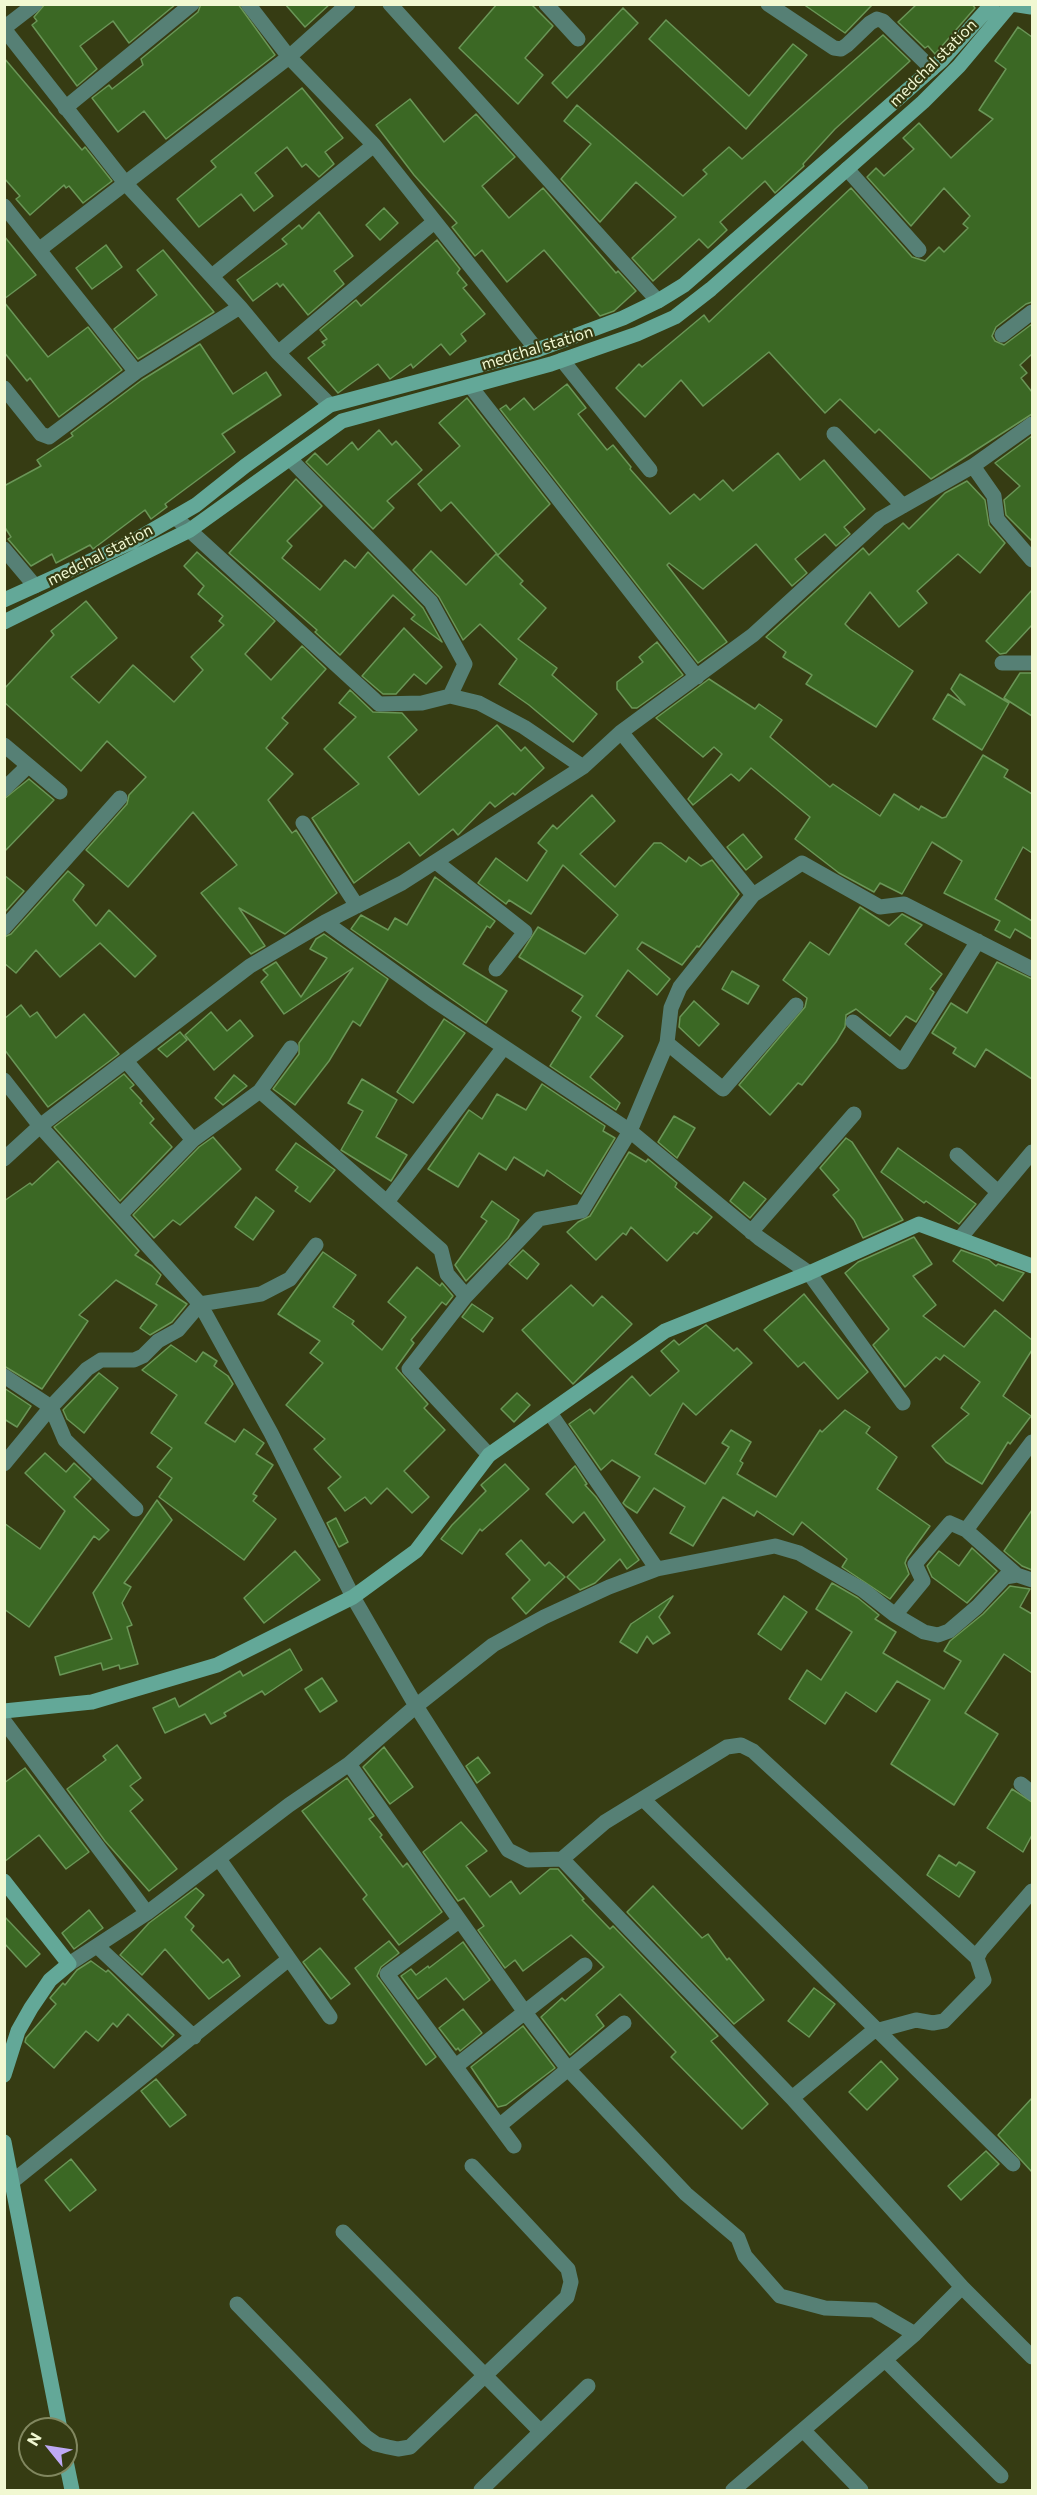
<!DOCTYPE html>
<style>
body{margin:0}
#map{position:relative;width:1037px;height:2495px;overflow:hidden;background:#363c13;font-family:Commissioner,sans-serif}
canvas{display:block}
.frame{position:absolute;inset:0;border:6px solid #f1f8d2;pointer-events:none}
.north{position:absolute;left:18px;top:2417px;width:60px;height:60px;box-sizing:border-box;background:#363c13;border:2px solid #81875f;border-radius:50%;rotate:300deg;font-size:16px;font-weight:700;line-height:24px;text-align:center;color:#f1f8d2}
.north::after{content:'';display:block;margin:auto;width:21px;height:27px;background:#bea9f5;clip-path:polygon(50% 0,100% 100%,50% 72%,0 100%)}
</style>
<div id="map">
<canvas width="1037" height="2495"></canvas>
<div class="frame"></div>
<div class="north">N</div>
</div>
<script>
const ctx = document.querySelector('canvas').getContext('2d');
ctx.lineJoin = 'round';
function paint(path, color) {
  ctx.fillStyle = color;
  ctx.fill(path, 'evenodd');
}
function poly(rows) {
  const path = new Path2D();
  for (const r of rows) {
    path.moveTo(r[0], r[1]);
    for (let i = 2; i < r.length; i += 2) path.lineTo(r[i], r[i + 1]);
  }
  return path;
}
function stroke(path, color, width, dash) {
  ctx.strokeStyle = color;
  ctx.lineWidth = width;
  ctx.lineCap = dash ? 'butt' : 'round';
  ctx.setLineDash(dash || []);
  ctx.stroke(path);
}
function drawText(font, color, halo, rows, align = 'center') {
  ctx.font = font + ' Commissioner,sans-serif';
  ctx.lineWidth = 4.5;
  ctx.setLineDash([]);
  ctx.textBaseline = 'middle';
  ctx.strokeStyle = halo;
  ctx.fillStyle = color;
  for (const [text, x, y, turn = 0] of rows) {
    ctx.save();
    ctx.translate(x, y);
    ctx.rotate((+turn || 0) * Math.PI / 180);
    ctx.textAlign = isNaN(turn) ? turn : align;
    if (halo) ctx.strokeText(text, 0, 0);
    ctx.fillText(text, 0, 0);
    ctx.restore();
  }
}
const building = poly([
 [45,4,176,4,129,43,113,21,80,46,97,69,77,86,32,25,37,21,34,17,45,4],
 [201,4,238,4,275,55,166,139,144,111,118,132,92,98,109,85,112,89,143,65,141,59,198,12,201,4],
 [285,4,330,4,305,27,285,4],
 [497,4,531,4,553,26,525,58,543,75,518,104,459,48,497,4],
 [803,4,873,4,845,33,803,4],
 [917,4,972,4,975,8,935,54,928,46,925,48,898,22,917,4],
 [623,8,638,23,567,98,552,83,623,8],
 [666,20,749,96,793,44,807,55,746,129,649,39,666,20],
 [1018,27,1032,37,1032,302,1026,304,996,327,992,336,995,341,1004,345,1032,324,1032,354,1020,365,1027,373,1021,378,1032,392,1032,414,931,479,879,429,875,433,840,399,825,413,769,352,703,406,681,380,645,417,616,388,639,364,642,367,704,315,709,322,851,188,912,257,925,261,939,247,944,252,968,228,963,224,970,216,944,188,911,226,867,177,876,168,884,176,914,149,903,138,919,123,951,158,993,119,979,110,1006,69,995,61,1018,27],
 [883,35,910,61,835,129,803,164,804,166,775,193,765,181,720,222,727,230,708,248,699,239,653,281,632,258,676,217,636,182,600,222,561,179,591,144,564,121,577,105,683,196,707,174,703,170,729,147,742,159,883,35],
 [4,58,82,150,85,147,112,181,83,203,69,186,66,188,64,185,30,215,16,199,20,196,4,178,4,58],
 [302,88,343,138,325,152,334,164,319,177,306,164,302,167,287,147,255,173,273,196,254,211,241,194,199,227,177,199,216,167,211,161,302,88],
 [410,99,444,142,476,114,515,157,482,186,509,218,543,188,616,273,618,271,636,291,614,311,600,316,544,250,507,282,482,250,475,256,452,227,457,223,414,175,376,125,410,99],
 [384,208,398,223,380,240,366,225,384,208],
 [319,212,353,256,334,271,344,284,308,315,283,284,280,287,277,283,253,301,237,280,287,244,282,239,299,225,302,229,319,212],
 [4,236,36,275,4,299,4,236],
 [437,240,460,269,457,273,467,285,463,288,485,314,461,334,466,341,450,355,441,344,413,368,411,364,390,379,378,364,338,393,308,358,325,345,322,342,327,339,320,330,356,300,361,306,437,240],
 [106,245,122,267,92,289,76,268,106,245],
 [163,250,214,312,138,359,114,329,157,295,137,270,163,250],
 [4,302,48,357,88,327,122,370,59,417,30,378,27,381,4,352,4,302],
 [200,344,233,394,266,372,281,395,222,434,235,452,165,504,167,507,151,519,145,510,93,549,90,545,56,563,52,554,31,566,8,539,11,537,4,526,4,486,41,466,37,460,73,436,71,433,142,380,200,344],
 [567,384,586,408,578,414,607,450,613,445,631,467,630,469,670,514,694,494,700,500,723,480,733,491,778,453,800,480,824,460,865,509,844,527,850,534,836,546,825,534,795,559,807,573,792,586,756,544,703,589,669,563,667,565,727,642,698,663,500,409,506,405,510,410,524,398,534,410,567,384],
 [467,398,550,504,498,555,451,502,441,511,418,484,460,446,439,423,467,398],
 [379,430,392,445,396,441,422,470,387,501,394,508,373,529,306,462,315,453,327,465,352,442,358,450,379,430],
 [1032,436,1032,541,1006,515,1004,500,1020,486,995,463,1032,436],
 [296,479,322,506,287,541,292,546,282,558,320,590,345,560,355,568,368,552,423,608,442,642,411,619,415,615,393,595,340,655,315,632,317,630,229,553,296,479],
 [967,481,985,500,989,525,1005,543,980,573,958,554,917,591,927,603,899,627,870,592,845,624,850,629,913,671,876,727,806,684,812,675,783,657,786,652,766,637,863,548,869,555,903,523,909,529,945,493,967,481],
 [431,551,466,585,496,554,523,581,520,584,546,608,518,639,557,668,552,675,597,714,573,742,529,705,499,684,517,659,480,624,463,640,439,597,413,570,431,551],
 [197,552,275,621,245,654,271,680,302,646,326,669,282,718,288,723,266,748,293,774,268,800,292,833,296,830,337,893,285,934,239,908,265,946,251,954,201,893,237,865,193,812,128,887,86,850,127,804,129,795,146,777,107,741,81,771,4,702,4,689,54,635,51,631,86,601,117,638,71,677,99,703,133,665,174,702,203,670,191,657,224,625,219,621,223,616,198,594,204,586,184,566,197,552],
 [1032,590,1032,625,1006,653,1000,654,986,641,1032,590],
 [404,628,442,667,426,684,414,674,396,694,383,694,362,676,404,628],
 [657,642,683,675,637,708,632,708,617,689,617,682,643,662,639,657,657,642],
 [1020,673,1032,673,1032,716,1004,698,1020,673],
 [960,674,1009,703,982,750,933,719,948,694,965,705,951,689,960,674],
 [709,679,755,709,759,704,782,720,770,737,830,787,833,784,880,816,894,794,919,810,921,806,942,818,946,817,983,755,1008,770,1004,777,1032,794,1032,853,1023,847,995,899,1032,921,1032,939,1015,929,1010,938,995,930,1000,921,944,893,962,861,932,842,902,894,880,883,874,892,839,873,795,839,810,817,751,768,739,781,731,774,693,805,688,799,722,754,714,747,703,757,656,718,709,679],
 [350,690,373,712,402,713,417,730,388,757,419,795,497,725,521,751,525,747,544,768,515,795,513,793,495,807,490,802,458,835,453,829,420,856,409,842,354,883,312,818,359,784,324,749,356,717,339,703,350,690],
 [29,779,54,800,4,852,4,799,29,779],
 [592,795,615,821,580,854,615,887,654,843,661,843,686,862,689,857,701,866,712,860,739,894,699,947,697,946,682,965,642,942,637,949,670,979,657,995,628,970,596,1016,623,1036,590,1077,620,1103,616,1110,550,1066,581,1017,572,1011,583,996,519,957,538,927,585,954,618,915,563,865,531,914,509,900,506,904,478,883,496,858,527,881,547,851,538,843,553,825,557,829,592,795],
 [743,834,762,857,746,870,727,847,743,834],
 [68,871,84,885,73,900,96,926,109,910,156,956,135,977,100,943,60,977,36,950,16,973,4,963,4,937,11,934,68,871],
 [4,875,24,891,4,913,4,875],
 [435,877,495,921,490,928,487,926,463,964,507,991,486,1023,351,929,361,915,388,930,395,918,407,925,435,877],
 [860,907,889,926,902,914,922,925,905,944,942,974,930,989,934,992,916,1022,906,1016,890,1036,856,1009,846,1015,845,1027,836,1042,802,1085,798,1083,770,1115,739,1085,805,1007,807,998,783,980,810,942,829,955,860,907],
 [324,934,388,979,360,1026,353,1021,329,1061,295,1105,273,1089,299,1054,299,1043,353,968,284,1014,261,982,268,975,263,970,276,962,301,997,327,958,310,949,316,939,324,934],
 [997,962,1032,979,1032,1079,986,1049,975,1067,953,1053,956,1048,932,1033,951,1003,967,1013,997,962],
 [732,971,759,986,748,1004,722,989,732,971],
 [694,1001,719,1024,699,1046,679,1027,680,1017,694,1001],
 [21,1005,30,1017,37,1012,56,1038,84,1014,119,1054,48,1107,4,1049,4,1019,21,1005],
 [211,1012,227,1031,240,1020,253,1036,214,1070,185,1035,211,1012],
 [444,1019,465,1033,413,1103,397,1092,444,1019],
 [180,1032,187,1040,167,1057,158,1049,180,1032],
 [124,1074,134,1085,130,1088,142,1101,140,1103,154,1119,150,1123,172,1147,120,1201,54,1127,124,1074],
 [234,1075,247,1086,223,1105,215,1098,234,1075],
 [362,1079,397,1100,376,1137,407,1155,391,1181,341,1150,363,1111,348,1103,362,1079],
 [542,1084,605,1126,603,1131,615,1138,581,1194,547,1170,544,1176,514,1157,506,1170,479,1153,458,1187,428,1169,469,1110,482,1119,497,1094,526,1110,542,1084],
 [674,1116,695,1128,677,1158,658,1142,674,1116],
 [213,1137,241,1169,180,1225,173,1220,154,1238,133,1215,199,1147,213,1137],
 [846,1138,852,1142,903,1220,863,1238,854,1220,833,1195,839,1190,820,1168,846,1138],
 [296,1143,335,1170,310,1202,295,1191,298,1187,276,1170,296,1143],
 [898,1148,976,1204,959,1224,926,1201,924,1203,881,1172,898,1148],
 [629,1152,646,1162,648,1159,677,1183,675,1187,712,1217,697,1234,694,1232,667,1261,631,1227,626,1235,623,1233,596,1260,567,1232,578,1222,590,1216,629,1152],
 [58,1161,139,1251,135,1255,152,1266,161,1275,156,1284,187,1304,172,1322,150,1335,140,1328,157,1305,116,1280,79,1315,88,1321,42,1389,4,1366,4,1201,30,1183,32,1185,58,1161],
 [744,1182,766,1199,750,1218,730,1201,744,1182],
 [256,1197,274,1211,253,1240,235,1227,256,1197],
 [492,1201,519,1220,508,1238,466,1281,455,1265,487,1221,481,1217,492,1201],
 [914,1237,932,1264,913,1276,936,1305,923,1316,964,1347,995,1310,1032,1340,1032,1350,1003,1396,1031,1416,1010,1444,1008,1442,982,1484,946,1462,932,1446,969,1414,961,1408,980,1382,944,1355,940,1360,936,1357,905,1387,873,1345,889,1329,845,1273,858,1262,914,1237],
 [523,1250,539,1264,527,1279,509,1264,523,1250],
 [961,1250,989,1260,996,1266,998,1264,1024,1273,1003,1301,953,1261,961,1250],
 [323,1252,356,1275,333,1307,354,1321,352,1324,382,1350,406,1317,388,1302,417,1267,440,1286,442,1283,453,1296,446,1305,442,1302,411,1340,414,1343,396,1368,428,1404,424,1408,445,1430,404,1471,429,1497,412,1513,387,1488,371,1504,365,1497,345,1511,328,1488,341,1477,314,1449,325,1439,286,1405,323,1363,310,1353,320,1341,278,1314,323,1252],
 [571,1285,593,1306,602,1296,632,1324,573,1384,522,1330,571,1285],
 [804,1294,868,1372,838,1399,804,1362,798,1367,764,1330,804,1294],
 [472,1304,493,1318,483,1332,462,1317,472,1304],
 [706,1325,734,1351,737,1348,752,1363,696,1415,683,1403,655,1454,705,1484,729,1447,722,1443,731,1430,751,1442,740,1461,743,1463,737,1474,776,1497,820,1430,822,1432,845,1410,870,1427,866,1433,897,1457,877,1489,930,1526,907,1558,905,1563,909,1574,890,1599,842,1567,847,1559,802,1522,793,1535,757,1511,754,1516,723,1497,693,1546,670,1533,685,1507,654,1488,637,1513,626,1506,623,1503,640,1477,612,1460,601,1470,569,1424,590,1409,594,1414,632,1376,650,1396,679,1371,661,1351,674,1340,679,1345,706,1325],
 [171,1345,196,1362,203,1352,217,1361,214,1366,228,1376,233,1384,205,1423,235,1442,244,1429,264,1443,256,1454,273,1465,253,1494,257,1496,253,1501,276,1519,244,1560,159,1497,172,1478,157,1467,172,1448,151,1433,177,1395,142,1370,171,1345],
 [99,1373,118,1388,84,1433,67,1419,63,1410,99,1373],
 [4,1388,31,1406,17,1427,4,1419,4,1388],
 [517,1393,530,1405,514,1422,501,1409,517,1393],
 [45,1453,66,1472,74,1463,91,1479,74,1497,109,1530,99,1540,94,1536,29,1627,4,1609,4,1523,40,1549,65,1511,25,1473,45,1453],
 [505,1464,529,1489,482,1531,480,1529,462,1554,441,1539,452,1525,486,1491,481,1485,505,1464],
 [575,1466,587,1484,585,1485,596,1497,639,1560,627,1569,620,1559,595,1583,580,1590,567,1577,605,1540,584,1512,573,1523,546,1494,575,1466],
 [157,1500,172,1520,124,1583,131,1587,122,1603,132,1625,127,1627,138,1664,120,1669,119,1665,103,1670,101,1663,60,1675,55,1657,112,1639,93,1593,157,1500],
 [1032,1510,1032,1570,1022,1566,1004,1551,1032,1510],
 [336,1518,348,1542,339,1547,327,1523,336,1518],
 [521,1540,545,1566,549,1562,565,1577,526,1614,512,1598,530,1580,506,1554,521,1540],
 [972,1548,997,1571,967,1603,932,1577,927,1566,939,1551,959,1566,972,1548],
 [295,1551,320,1580,264,1623,244,1598,295,1551],
 [832,1583,858,1598,879,1615,875,1619,896,1632,883,1653,944,1689,961,1661,944,1651,950,1641,983,1614,1010,1586,1030,1589,1020,1607,1032,1614,1032,1673,1004,1654,965,1713,998,1734,954,1805,891,1764,930,1700,897,1681,876,1712,846,1692,825,1724,789,1699,807,1670,821,1680,852,1632,816,1609,832,1583],
 [673,1596,659,1617,670,1633,653,1644,647,1636,637,1653,620,1642,631,1624,673,1596],
 [784,1596,807,1612,781,1650,758,1634,784,1596],
 [290,1649,302,1670,265,1695,262,1691,224,1713,226,1716,211,1724,205,1714,165,1733,153,1708,175,1698,179,1707,240,1671,243,1676,290,1649],
 [322,1678,337,1701,320,1712,305,1689,322,1678],
 [117,1745,141,1778,130,1786,143,1800,130,1811,177,1869,149,1891,105,1841,67,1789,106,1760,103,1756,117,1745],
 [384,1747,413,1787,390,1804,363,1767,384,1747],
 [478,1757,490,1773,477,1783,466,1766,478,1757],
 [25,1768,89,1852,66,1869,39,1835,4,1862,4,1783,25,1768],
 [347,1778,374,1816,369,1819,382,1835,380,1837,403,1867,407,1863,442,1912,399,1945,363,1899,367,1895,302,1811,347,1778],
 [1012,1789,1032,1802,1032,1835,1023,1852,987,1828,1012,1789],
 [461,1822,487,1851,466,1866,490,1897,511,1881,520,1894,550,1869,558,1869,584,1899,582,1900,610,1929,613,1926,718,2036,711,2041,768,2104,742,2129,671,2057,676,2052,620,1994,596,2015,604,2026,570,2055,541,2017,562,1998,565,2001,604,1967,571,1935,523,1971,515,1960,505,1968,478,1930,484,1926,464,1898,458,1901,423,1852,461,1822],
 [939,1855,956,1866,959,1862,975,1872,959,1897,927,1875,939,1855],
 [653,1886,702,1938,708,1934,727,1960,729,1958,764,2000,734,2024,627,1912,653,1886],
 [196,1888,204,1895,185,1917,194,1926,191,1930,223,1963,228,1959,240,1976,209,1999,165,1949,142,1975,120,1955,149,1923,196,1888],
 [89,1910,103,1928,74,1949,62,1933,89,1910],
 [4,1916,40,1954,26,1967,4,1943,4,1916],
 [389,1941,399,1953,381,1967,377,1976,436,2057,426,2065,355,1968,389,1941],
 [463,1942,490,1980,464,2000,446,1978,418,1999,401,1976,411,1969,416,1975,428,1966,429,1968,463,1942],
 [320,1948,350,1984,331,1999,303,1962,320,1948],
 [91,1961,106,1972,108,1970,174,2035,162,2047,128,2014,117,2027,113,2023,98,2041,86,2031,54,2068,25,2042,26,2038,56,2004,50,1998,63,1983,65,1985,77,1970,91,1961],
 [814,1988,835,2004,809,2037,788,2021,814,1988],
 [463,2009,482,2033,460,2051,458,2048,456,2050,439,2028,463,2009],
 [523,2026,555,2068,506,2105,498,2107,471,2067,523,2026],
 [881,2061,898,2079,867,2110,849,2092,881,2061],
 [156,2079,186,2115,170,2127,141,2091,156,2079],
 [1032,2098,1032,2172,998,2135,1032,2098],
 [986,2151,999,2164,961,2200,948,2186,986,2151],
 [71,2159,96,2190,70,2211,45,2180,71,2159]
]);
const street = poly([
 [248,4,289,57,374,145,537,350],
 [390,4,658,301],
 [546,4,578,39],
 [768,4,834,48,841,49,847,45,870,23,877,19,883,21,932,69],
 [4,28,35,4],
 [4,29,126,184,240,307,278,353,330,405],
 [65,108,192,4],
 [847,169,919,250],
 [4,206,136,372],
 [40,249,289,57,348,4],
 [212,276,374,145],
 [1002,335,1032,312],
 [278,353,434,222],
 [562,360,650,470],
 [471,387,697,677],
 [4,388,41,434,49,437,136,372,240,307],
 [834,434,903,506],
 [290,459,431,602,465,664,450,696],
 [973,466,994,496,997,519,1032,560],
 [175,517,379,704,422,703,450,696,479,703,524,727,583,767],
 [4,549,35,586],
 [1002,663,1032,663],
 [621,732,753,895,802,863,880,907,904,904,1032,969],
 [4,745,60,792],
 [4,789,28,766],
 [303,823,357,906],
 [436,862,525,932,496,969],
 [325,922,432,999,630,1131,759,1238,809,1273,903,1403],
 [4,928,120,798],
 [853,1022,902,1062,978,941],
 [667,1043,723,1089,796,1005],
 [126,1061,193,1140,260,1091,291,1048],
 [4,1080,40,1126,200,1304,271,1433,353,1597,416,1706,508,1850,528,1860,562,1859,605,1822,727,1747,741,1745,753,1751,977,1958],
 [260,1091,441,1250,447,1274,466,1296],
 [957,1155,998,1192],
 [4,1159,40,1126,250,966,325,922,402,883,583,767,621,732,753,635,880,519,973,466,1032,424],
 [387,1202,504,1047],
 [120,1215,193,1140],
 [751,1232,854,1114],
 [961,1237,1032,1152],
 [4,1376,51,1407,65,1440,136,1509],
 [550,1413,657,1569],
 [489,1455,409,1369,466,1296,539,1219,582,1211,630,1131,667,1043,671,1008,680,987,753,895],
 [4,1464,51,1407,87,1369,101,1360,134,1360,143,1356,158,1341,178,1330,200,1304,261,1294,290,1279,316,1245],
 [966,1530,1017,1575],
 [895,1615,923,1581,915,1564,950,1523,966,1530,1032,1442],
 [4,1721,147,1913],
 [349,1764,524,2011,568,2069,686,2194,738,2238,745,2256,780,2296,825,2308,874,2310,915,2334],
 [1021,1784,1032,1793],
 [643,1799,1013,2164],
 [219,1859,330,2017],
 [562,1859,792,2098,872,2032,916,2020,933,2023,944,2021,984,1980,977,1958,981,1950,1032,1891],
 [459,1921,387,1974,514,2146],
 [98,1947,194,2037],
 [69,1964,147,1913,289,1805,349,1764,416,1706,493,1645,544,1617,609,1587,657,1569,775,1546,799,1553,863,1590,895,1615,924,1632,938,1635,949,1631,977,1607,1005,1577,1017,1575,1032,1580],
 [456,2066,585,1965],
 [499,2126,624,2023],
 [13,2181,289,1959],
 [343,2232,541,2432],
 [962,2287,1032,2357],
 [237,2304,366,2437,376,2444,388,2447,398,2449,410,2447,567,2297,571,2282,568,2269,472,2166],
 [885,2360,1001,2476],
 [803,2430,861,2490],
 [481,2490,588,2386],
 [733,2490,915,2334,962,2287,792,2098]
]);
const secondary = poly([
 [1012,4,1031,7],
 [4,600,132,542,196,505,245,466,330,405,537,350,623,318,658,301,684,285,942,60,992,4],
 [4,622,190,530,342,421,551,364,637,334,675,317,711,289,923,102,959,66,1011,4],
 [4,1711,92,1702,217,1665,353,1597,416,1551,489,1455,665,1331,809,1273,919,1224,1032,1266],
 [4,1881,69,1964,50,1980,31,2008,18,2031,4,2075],
 [4,2142,60,2429],
 [66,2461,72,2490]
]);
const streetNames = [
 ["medchal station",933,63,-45],
 ["medchal station",537,348,-17],
 ["medchal station",100,555,-27]
];
paint(building, '#3b6824');
stroke(building, '#6a9657', 1.5);
stroke(street, '#568075', 15);
stroke(secondary, '#63a898', 15);
drawText('16px', '#f1f8d2', '#363c13', streetNames);
</script>
